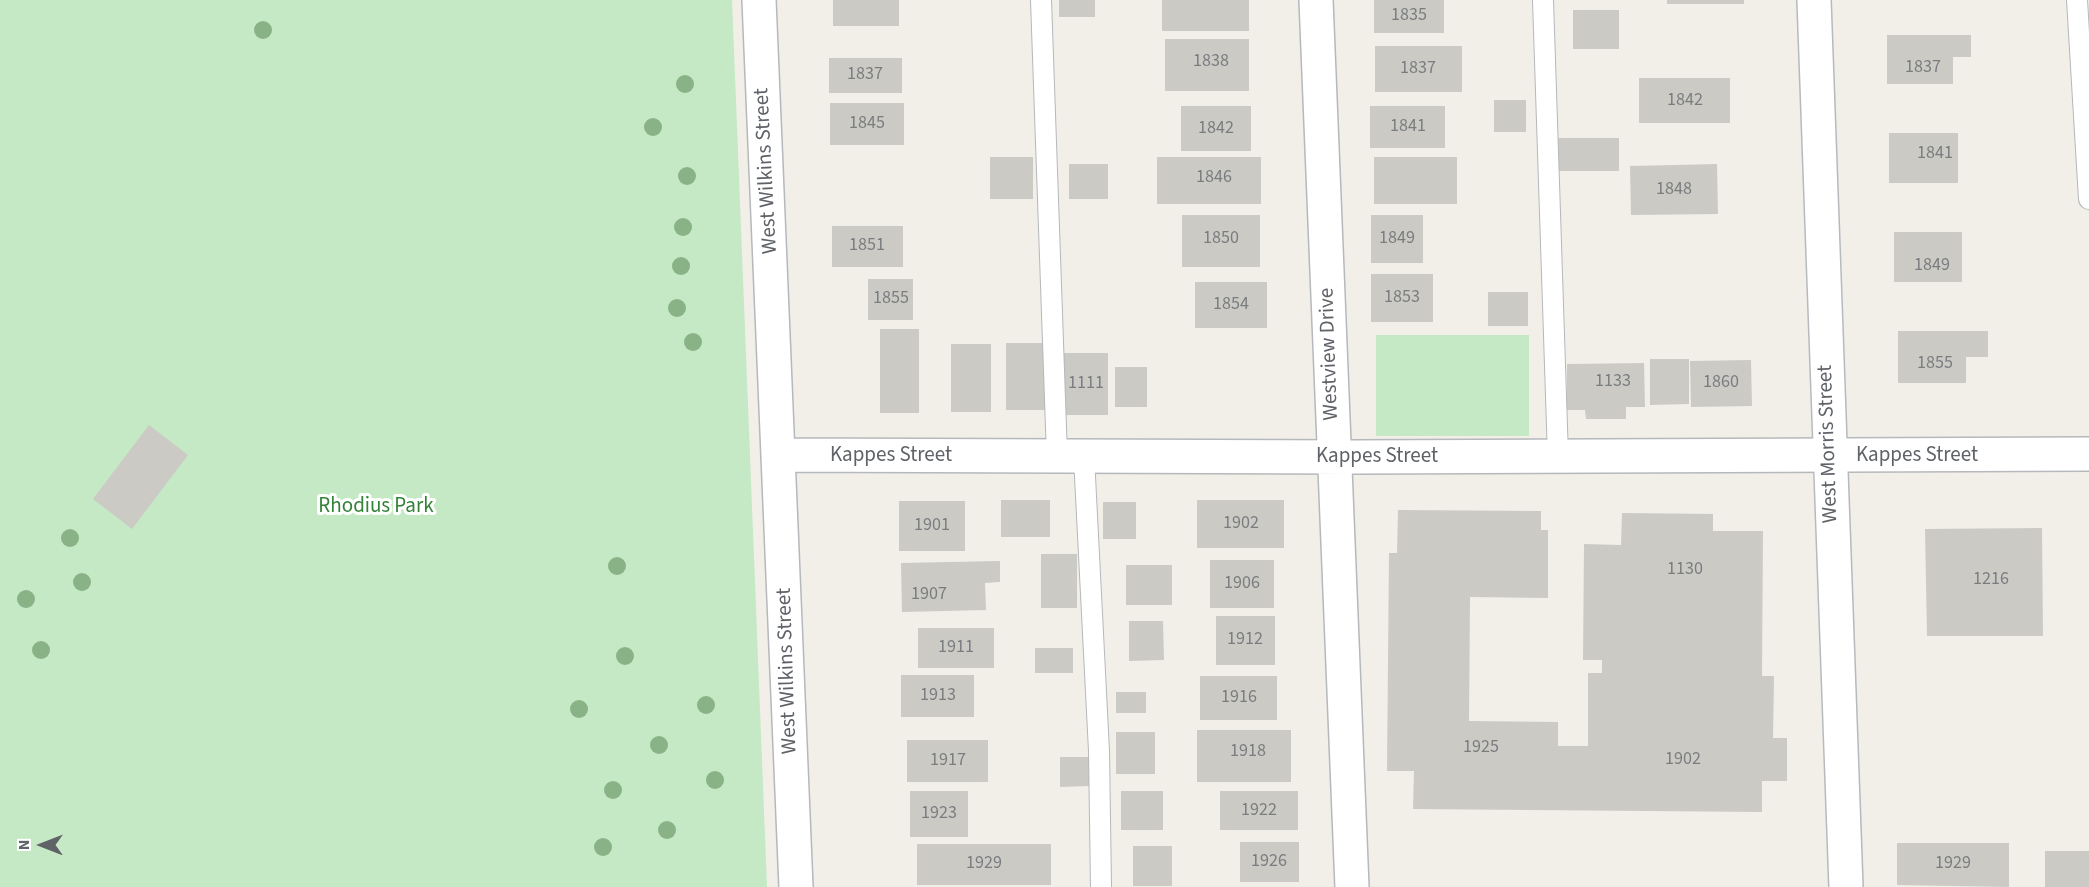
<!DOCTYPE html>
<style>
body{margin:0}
#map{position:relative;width:2089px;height:887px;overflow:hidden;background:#f1efe8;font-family:"Source Sans 3",sans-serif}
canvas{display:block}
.north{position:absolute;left:12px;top:815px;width:60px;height:60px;-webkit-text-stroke:4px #fff;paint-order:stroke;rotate:270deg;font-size:16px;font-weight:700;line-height:24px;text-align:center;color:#5f6368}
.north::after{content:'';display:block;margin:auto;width:21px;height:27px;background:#5f6368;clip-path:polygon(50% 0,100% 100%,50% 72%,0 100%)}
</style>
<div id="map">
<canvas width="2089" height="887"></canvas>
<div class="north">N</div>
</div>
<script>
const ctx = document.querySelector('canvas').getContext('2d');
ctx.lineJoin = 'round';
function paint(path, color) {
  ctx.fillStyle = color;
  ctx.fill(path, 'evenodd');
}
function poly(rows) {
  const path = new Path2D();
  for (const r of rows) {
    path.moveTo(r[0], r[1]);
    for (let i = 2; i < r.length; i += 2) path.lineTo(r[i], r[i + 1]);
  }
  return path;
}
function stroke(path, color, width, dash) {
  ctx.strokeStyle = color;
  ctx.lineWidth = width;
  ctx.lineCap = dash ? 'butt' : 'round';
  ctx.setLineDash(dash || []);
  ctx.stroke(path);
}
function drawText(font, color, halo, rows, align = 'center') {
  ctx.font = font + ' "Source Sans 3",sans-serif';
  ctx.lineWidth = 6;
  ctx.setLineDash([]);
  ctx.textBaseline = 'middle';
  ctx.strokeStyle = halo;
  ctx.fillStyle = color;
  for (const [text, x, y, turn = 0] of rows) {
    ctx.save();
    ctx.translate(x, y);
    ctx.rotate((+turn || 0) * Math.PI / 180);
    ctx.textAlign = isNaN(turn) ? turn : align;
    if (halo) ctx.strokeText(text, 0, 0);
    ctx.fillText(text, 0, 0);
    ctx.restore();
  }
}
const green = poly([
 [0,0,732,0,767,887,0,887],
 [1376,335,1529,335,1529,436,1376,436]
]);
const building = poly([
 [833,0,899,0,899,26,833,26],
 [1059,0,1095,0,1095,17,1059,17],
 [1162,0,1249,0,1249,31,1162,31],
 [1374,0,1444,0,1444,33,1374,33],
 [1667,0,1744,0,1744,4,1667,4],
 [1573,10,1619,10,1619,49,1573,49],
 [1887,35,1971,35,1971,57,1953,57,1953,84,1887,84],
 [1165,39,1249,39,1249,91,1165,91],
 [1375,46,1462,46,1462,92,1375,92],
 [829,58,902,58,902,93,829,93],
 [1639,78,1730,78,1730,123,1639,123],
 [1494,100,1526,100,1526,132,1494,132],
 [830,103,904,103,904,145,830,145],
 [1181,106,1251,106,1251,151,1181,151],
 [1370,106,1445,106,1445,148,1370,148],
 [1889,133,1958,133,1958,183,1889,183],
 [1558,138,1619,138,1619,171,1559,171],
 [990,157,1033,157,1033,199,990,199],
 [1157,157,1261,157,1261,204,1157,204],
 [1374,157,1457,157,1457,204,1374,204],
 [1069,164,1108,164,1108,199,1069,199],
 [1717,164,1718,214,1631,215,1630,166],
 [1182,215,1260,215,1260,267,1182,267],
 [1371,215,1423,215,1423,263,1371,263],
 [832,226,903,226,903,267,832,267],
 [1894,232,1962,232,1962,282,1894,282],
 [1371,274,1433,274,1433,322,1371,322],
 [868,279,913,279,913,320,868,320],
 [1195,282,1267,282,1267,328,1195,328],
 [1488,292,1528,292,1528,326,1488,326],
 [880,329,919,329,919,413,880,413],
 [1898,331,1988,331,1988,357,1966,357,1966,383,1898,383],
 [1006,343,1045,343,1045,410,1006,410],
 [951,344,991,344,991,412,951,412],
 [1063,353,1108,353,1108,415,1063,415],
 [1650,359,1689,359,1689,404,1650,405],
 [1751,360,1752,406,1691,407,1690,361],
 [1644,363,1645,407,1626,407,1626,419,1586,419,1585,410,1567,410,1567,364],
 [1115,367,1147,367,1147,407,1115,407],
 [149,425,188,455,132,529,93,499],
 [1001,500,1050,500,1050,537,1001,537],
 [1197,500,1284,500,1284,548,1197,548],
 [899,501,965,501,965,551,899,551],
 [1103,502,1136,502,1136,539,1103,539],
 [1398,510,1541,511,1541,530,1548,530,1548,598,1470,597,1469,721,1558,722,1558,746,1588,746,1588,673,1602,673,1602,660,1583,660,1584,544,1621,545,1622,513,1713,514,1713,531,1763,531,1762,676,1774,676,1773,738,1787,738,1787,781,1762,781,1762,812,1413,809,1414,771,1387,771,1389,553,1397,553],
 [2042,528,2043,636,1927,636,1925,529],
 [1041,554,1077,554,1077,608,1041,608],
 [1210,560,1274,560,1274,608,1210,608],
 [1000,561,1000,582,985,583,986,610,902,612,901,563],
 [1126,565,1172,565,1172,605,1126,605],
 [1216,616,1275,616,1275,665,1216,665],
 [1129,621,1163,621,1164,660,1129,661],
 [918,628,994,628,994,668,918,668],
 [1035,648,1073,648,1073,673,1035,673],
 [901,675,974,675,974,717,901,717],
 [1200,676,1277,676,1277,720,1200,720],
 [1116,692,1146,692,1146,713,1116,713],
 [1197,730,1291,730,1291,782,1197,782],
 [1116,732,1155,732,1155,774,1116,774],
 [907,740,988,740,988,782,907,782],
 [1060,757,1090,757,1090,786,1060,787],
 [910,791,968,791,968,837,910,837],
 [1121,791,1163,791,1163,830,1121,830],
 [1220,791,1298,791,1298,830,1220,830],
 [1240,842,1299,842,1299,882,1240,882],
 [1897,843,2009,843,2009,887,1897,885],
 [917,844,1051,844,1051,885,917,885],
 [1133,846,1172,846,1172,886,1133,886],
 [2045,851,2089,851,2089,887,2045,887]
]);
const service = poly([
 [1041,0,1057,456],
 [1543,0,1558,457],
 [2077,0,2089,199],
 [1084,457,1099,751,1101,887]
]);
const minor = poly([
 [759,0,796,887],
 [1316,0,1352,887],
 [779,455,1354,457,2089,454]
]);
const secondary = poly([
 [1814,0,1846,887]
]);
const trees = [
 [263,30],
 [685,84],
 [653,127],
 [687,176],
 [683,227],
 [681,266],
 [677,308],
 [693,342],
 [70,538],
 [617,566],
 [82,582],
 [26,599],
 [41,650],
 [625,656],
 [706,705],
 [579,709],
 [659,745],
 [715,780],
 [613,790],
 [667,830],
 [603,847]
];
const numberNames = [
 ["1835",1409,16],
 ["1838",1211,62],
 ["1837",1923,68],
 ["1837",1418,69],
 ["1837",865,75],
 ["1842",1685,101],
 ["1845",867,124],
 ["1841",1408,127],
 ["1842",1216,129],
 ["1841",1935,154],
 ["1846",1214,178],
 ["1848",1674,190],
 ["1850",1221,239],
 ["1849",1397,239],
 ["1851",867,246],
 ["1849",1932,266],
 ["1853",1402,298],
 ["1855",891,299],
 ["1854",1231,305],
 ["1855",1935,364],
 ["1133",1613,382],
 ["1860",1721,383],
 ["1111",1086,384],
 ["1902",1241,524],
 ["1901",932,526],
 ["1130",1685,570],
 ["1216",1991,580],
 ["1906",1242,584],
 ["1907",929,595],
 ["1912",1245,640],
 ["1911",956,648],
 ["1913",938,696],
 ["1916",1239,698],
 ["1925",1481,748],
 ["1918",1248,752],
 ["1902",1683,760],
 ["1917",948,761],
 ["1922",1259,811],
 ["1923",939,814],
 ["1926",1269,862],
 ["1929",984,864],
 ["1929",1953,864]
];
const streetNames = [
 ["West Wilkins Street",767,171,-93],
 ["Westview Drive",1330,354,-92],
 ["West Morris Street",1829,444,-92],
 ["Kappes Street",891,456],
 ["Kappes Street",1917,456],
 ["Kappes Street",1377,457],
 ["West Wilkins Street",788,671,-92]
];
const parkNames = [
 ["Rhodius Park",376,507]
];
paint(green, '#c5e8c5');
paint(building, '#cccac5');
stroke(service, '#b5b8bc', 22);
stroke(minor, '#b5b8bc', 36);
stroke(secondary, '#b6babf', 36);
stroke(service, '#fff', 20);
stroke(minor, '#fff', 33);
stroke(secondary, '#fff', 33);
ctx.fillStyle = '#89b387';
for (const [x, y] of trees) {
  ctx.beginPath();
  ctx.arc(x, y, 9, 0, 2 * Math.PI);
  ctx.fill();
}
drawText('18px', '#7a7d7f', null, numberNames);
drawText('21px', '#5f6368', '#fff', streetNames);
drawText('21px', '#348238', '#fff', parkNames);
</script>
